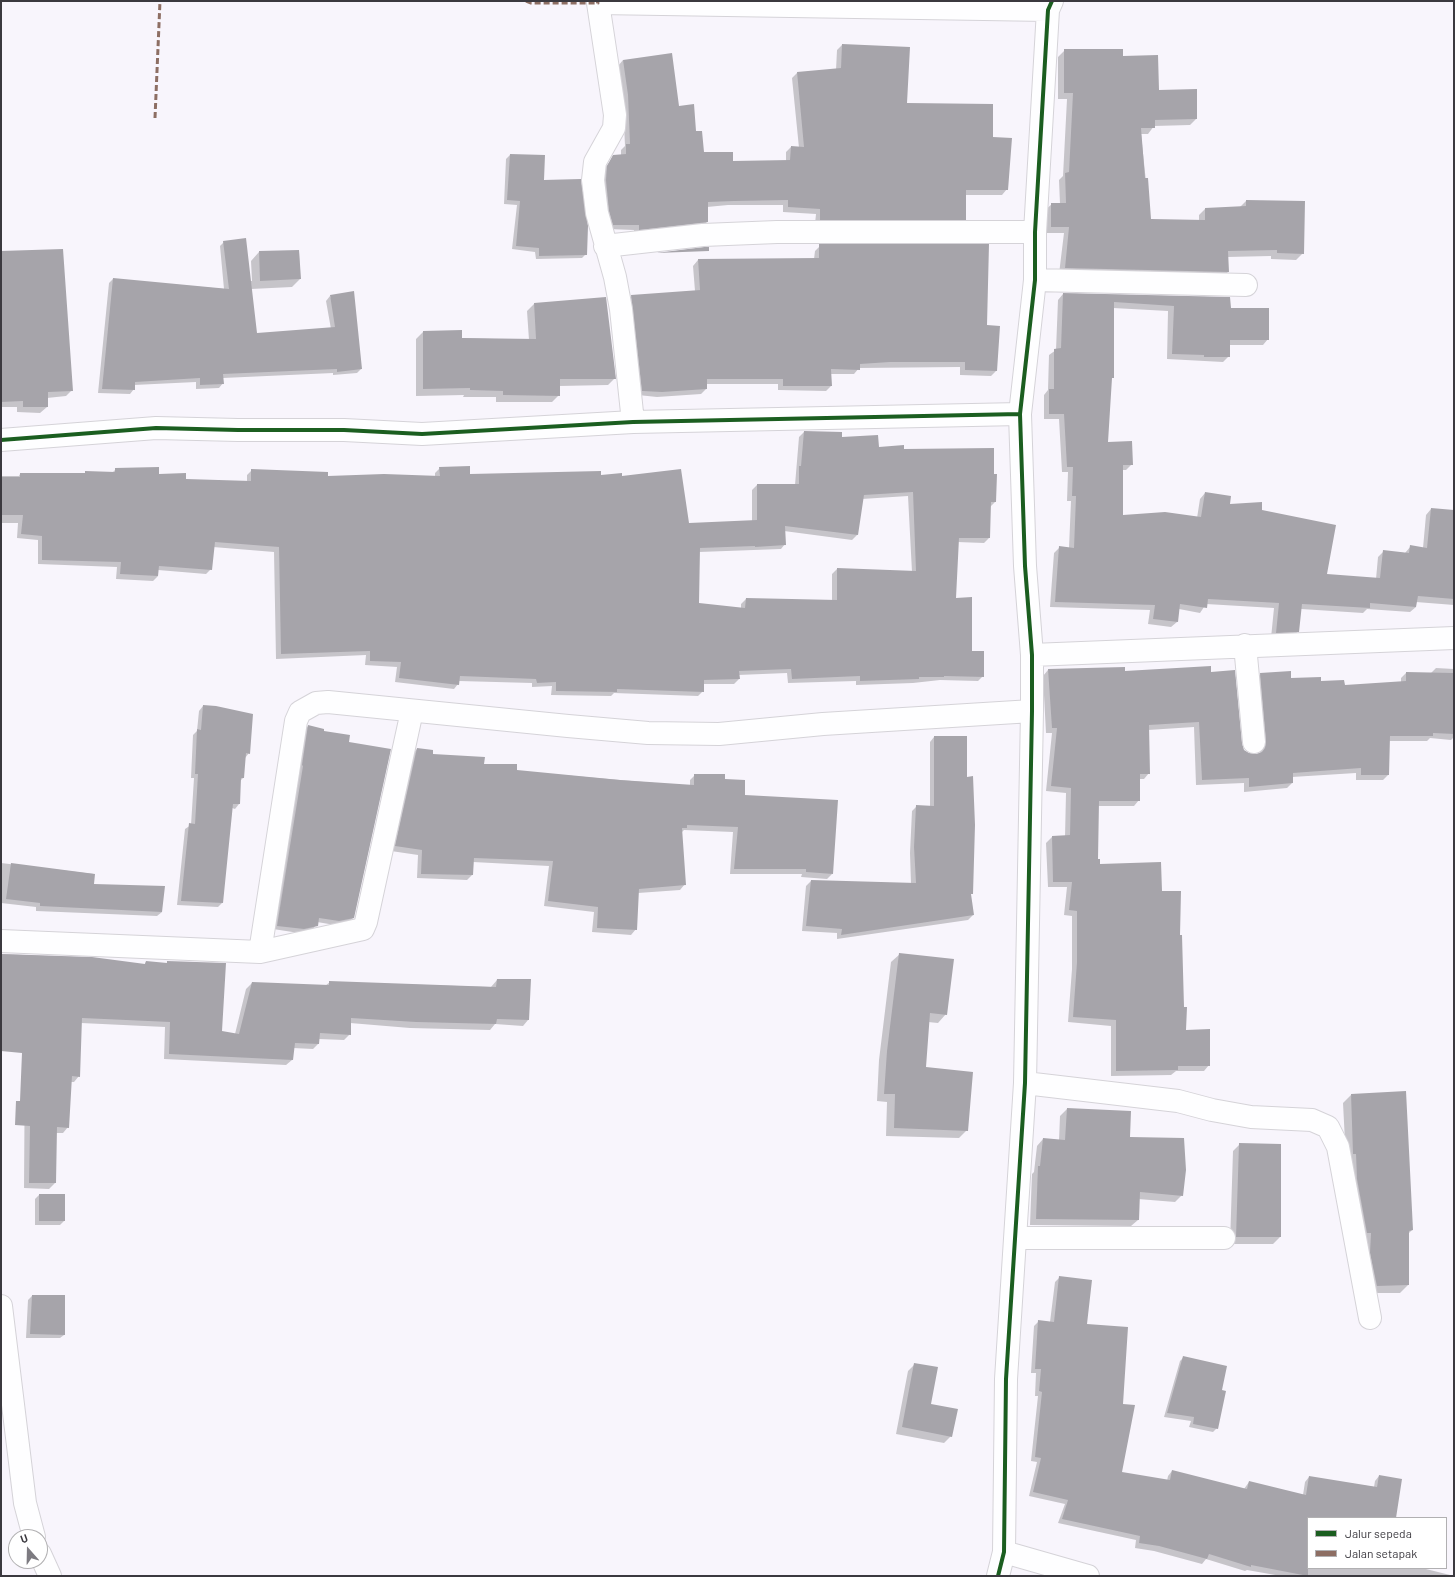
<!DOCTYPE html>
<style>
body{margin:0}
#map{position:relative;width:1455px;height:1577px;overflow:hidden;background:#f8f5fc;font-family:Barlow,sans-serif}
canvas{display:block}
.frame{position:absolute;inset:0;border:2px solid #3b393f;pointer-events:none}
.legend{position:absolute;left:1307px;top:1517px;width:140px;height:52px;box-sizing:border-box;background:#fff;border:1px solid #b1b0b2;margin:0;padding:5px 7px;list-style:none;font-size:12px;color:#3b393f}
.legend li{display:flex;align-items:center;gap:8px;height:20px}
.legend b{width:20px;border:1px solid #b1b0b2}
.north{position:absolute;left:8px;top:1529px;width:40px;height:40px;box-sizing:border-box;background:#fff;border:1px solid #b1b0b2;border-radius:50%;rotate:340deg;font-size:11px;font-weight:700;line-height:16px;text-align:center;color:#3b393f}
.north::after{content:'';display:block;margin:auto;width:14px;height:18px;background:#7d7b81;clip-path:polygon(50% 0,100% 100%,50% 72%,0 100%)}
</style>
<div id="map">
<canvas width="1455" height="1577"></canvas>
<div class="frame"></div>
<ul class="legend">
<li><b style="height:5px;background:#1b5e20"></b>Jalur sepeda</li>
<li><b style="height:5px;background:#8d6e63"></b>Jalan setapak</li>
</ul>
<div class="north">U</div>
</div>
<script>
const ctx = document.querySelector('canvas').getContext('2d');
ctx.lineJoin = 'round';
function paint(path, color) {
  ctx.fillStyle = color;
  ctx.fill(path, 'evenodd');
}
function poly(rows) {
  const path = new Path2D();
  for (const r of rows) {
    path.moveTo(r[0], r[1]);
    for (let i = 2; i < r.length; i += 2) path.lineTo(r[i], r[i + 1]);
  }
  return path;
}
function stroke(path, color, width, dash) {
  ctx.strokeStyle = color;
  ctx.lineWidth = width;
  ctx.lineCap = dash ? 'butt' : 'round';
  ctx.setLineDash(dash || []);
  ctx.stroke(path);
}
const shadow = poly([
 [842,45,906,104,992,138,1007,189,1002,195,965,195,965,219,960,224,815,224,816,214,783,212,783,205,728,205,707,207,707,222,702,227,634,234,634,230,608,229,602,172,614,156,621,156,621,150,625,146,623,101,618,66,623,60,678,107,695,132,703,153,732,162,786,161,786,152,791,147,799,148,792,78,797,73,836,70,837,50],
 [1065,50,1122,57,1158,91,1196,119,1190,125,1154,126,1148,134,1141,134,1150,220,1199,221,1199,215,1205,209,1240,207,1246,201,1303,253,1296,260,1271,259,1271,256,1227,257,1228,272,1222,278,1059,274,1064,233,1045,233,1045,210,1052,204,1060,204,1059,180,1063,176,1067,99,1058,99,1058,57],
 [510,155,543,181,586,254,582,258,536,259,535,252,512,249,517,205,504,204,506,159],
 [224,242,250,281,252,281,251,261,259,252,299,251,300,279,292,287,251,289,256,334,331,329,326,301,330,296,361,369,357,373,333,375,333,373,223,378,223,383,219,388,196,389,196,382,134,385,134,389,130,394,98,393,109,283,113,279,224,289,220,246],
 [820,246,986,326,996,371,991,376,960,375,960,367,859,368,854,374,830,374,831,386,826,391,778,390,778,384,706,384,706,389,701,394,657,397,638,395,627,301,632,296,695,291,693,266,698,260,814,259,815,251],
 [1,254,72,390,66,396,47,398,47,407,40,413,17,412,17,407,1,407],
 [1063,294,1230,309,1268,339,1263,345,1229,345,1229,356,1223,362,1167,359,1168,311,1113,308,1113,377,1110,380,1107,443,1132,464,1126,470,1122,470,1122,516,1197,518,1200,499,1205,493,1228,505,1261,511,1326,575,1376,579,1378,557,1384,551,1405,553,1411,546,1423,548,1426,515,1431,509,1454,511,1454,605,1416,602,1416,607,1410,612,1367,609,1363,613,1301,609,1298,631,1293,637,1271,638,1274,608,1206,604,1200,613,1179,609,1177,622,1171,627,1148,624,1150,610,1050,607,1054,553,1060,547,1069,548,1071,501,1067,501,1068,472,1062,472,1059,419,1044,419,1044,395,1048,390,1049,355,1056,350,1058,300],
 [605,298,615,378,608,385,559,386,559,395,552,402,496,402,496,397,463,397,464,395,416,396,416,339,423,332,461,338,529,340,527,311,534,304],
 [804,432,841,438,878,448,903,450,993,475,995,502,990,507,989,538,984,543,957,542,955,599,971,652,983,676,978,681,940,680,913,683,856,685,856,681,788,683,787,673,738,675,739,679,734,684,703,684,703,691,698,696,614,693,611,696,551,695,552,686,532,687,532,683,459,681,458,684,454,689,395,682,397,667,365,665,366,655,276,659,274,552,213,547,211,569,206,574,158,570,158,576,153,581,116,579,117,567,38,564,38,540,17,538,18,523,1,523,1,476,19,476,20,474,112,473,116,469,185,480,247,482,247,475,252,470,327,477,435,477,435,473,440,468,469,475,621,477,688,524,752,522,752,490,757,485,795,485,799,437],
 [908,496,912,572,837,569,832,574,832,601,746,599,741,604,741,609,698,604,699,552,781,549,785,544,784,531,852,540,857,535,862,499],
 [1436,668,1454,669,1454,737,1451,740,1430,738,1427,741,1389,741,1388,775,1383,780,1356,780,1356,773,1292,777,1292,783,1287,788,1244,792,1244,783,1196,785,1194,727,1148,730,1149,773,1144,779,1139,779,1139,800,1134,806,1098,806,1097,860,1099,865,1161,892,1179,936,1185,1031,1209,1065,1204,1071,1176,1071,1171,1075,1111,1076,1111,1026,1068,1022,1072,969,1072,916,1064,915,1067,887,1048,887,1046,843,1052,837,1065,837,1066,793,1046,791,1052,733,1046,733,1043,676,1048,670,1210,673,1243,750,1248,754,1255,755,1260,754,1261,747,1255,679,1261,674,1344,686,1401,682,1401,678,1406,673,1431,673],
 [203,706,249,753,245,758,243,778,240,781,239,804,235,809,232,808,222,903,218,907,177,905,185,829,191,825,194,778,191,778,193,735,197,731,199,711],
 [308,726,322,732,353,918,349,922,335,925,317,922,313,930,299,933,273,929,300,769,298,769,304,730],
 [934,737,972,893,970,895,973,915,968,920,837,939,837,933,802,931,806,886,811,881,911,884,910,853,912,811,917,806,930,807,930,742],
 [417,749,432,755,516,771,690,786,690,780,695,775,724,780,832,874,827,879,801,877,802,874,730,874,733,832,684,830,681,833,685,884,680,890,638,893,636,929,631,935,592,932,594,912,544,906,549,866,473,862,472,875,467,880,417,878,418,855,391,851,412,754],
 [1,863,94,874,93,885,162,912,157,916,36,911,36,907,1,903],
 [1,954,92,958,144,965,146,962,165,964,168,962,220,1032,235,1034,246,989,252,983,325,986,330,982,491,987,497,980,528,1020,523,1026,495,1024,490,1030,410,1028,350,1023,350,1034,344,1040,319,1039,318,1044,313,1049,293,1048,292,1060,286,1065,164,1059,165,1027,81,1023,79,1076,74,1082,71,1082,68,1127,63,1133,56,1133,55,1183,49,1189,24,1188,25,1043,1,1043],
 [900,954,946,1014,938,1023,928,1022,925,1068,967,1130,959,1138,886,1136,887,1102,877,1101,879,1060,891,962],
 [1351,1095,1412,1230,1408,1234,1408,1285,1400,1293,1369,1293,1346,1161,1343,1103],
 [1067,1109,1182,1195,1175,1202,1138,1199,1138,1220,1131,1226,1030,1225,1032,1174,1034,1172,1037,1146,1043,1139,1059,1141,1060,1116],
 [1240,1144,1280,1145,1280,1237,1273,1244,1230,1244,1233,1151],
 [39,1195,64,1221,60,1225,35,1225,35,1199],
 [1060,1277,1086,1325,1122,1405,1121,1473,1167,1481,1168,1476,1172,1471,1244,1489,1249,1482,1303,1495,1305,1482,1309,1477,1374,1487,1375,1481,1379,1476,1395,1518,1308,1518,1308,1568,1422,1568,1454,1576,1281,1576,1247,1570,1245,1571,1206,1559,1202,1564,1154,1551,1135,1548,1136,1540,1058,1523,1065,1504,1029,1496,1037,1462,1031,1461,1038,1396,1035,1396,1036,1373,1031,1373,1034,1326,1039,1321,1050,1322,1055,1282],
 [32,1296,64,1335,60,1338,26,1338,28,1300],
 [1184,1357,1221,1391,1217,1428,1213,1432,1189,1427,1191,1421,1164,1417,1180,1361],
 [915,1364,930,1405,951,1436,944,1443,896,1434,908,1371]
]);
const building = poly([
 [842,44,910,47,907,103,993,104,993,137,1012,138,1008,190,966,190,966,220,820,220,820,209,788,207,788,200,734,201,708,202,708,222,639,230,639,225,613,225,609,211,606,180,607,166,613,155,626,154,626,144,630,144,628,95,623,60,672,53,679,106,694,104,696,131,702,131,704,152,733,152,733,161,790,160,791,146,804,147,797,72,841,68],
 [1064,49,1123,49,1123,56,1158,55,1159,90,1197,89,1197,119,1155,120,1155,128,1141,128,1145,178,1148,178,1151,219,1205,220,1205,208,1246,206,1246,200,1305,201,1304,254,1277,253,1277,250,1228,251,1229,272,1065,268,1069,227,1051,227,1051,203,1066,203,1065,173,1069,172,1073,93,1064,93],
 [510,154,545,155,544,180,581,179,588,226,587,255,539,256,539,248,516,246,520,201,507,200],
 [246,238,257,333,335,327,330,295,354,291,362,369,337,372,337,369,223,374,224,384,200,385,200,378,135,382,135,390,102,389,113,278,229,289,223,241],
 [819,244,989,244,987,325,1000,326,997,371,965,370,965,362,890,362,860,364,860,370,831,369,832,386,783,386,783,379,707,379,707,389,662,392,642,391,631,295,700,290,698,259,819,258],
 [709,247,709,251,656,253,704,247],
 [63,249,73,391,48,392,48,407,23,407,23,401,1,402,1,251],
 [299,250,301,279,260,281,259,251],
 [1063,293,1230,297,1231,308,1269,308,1269,340,1230,340,1230,357,1204,357,1204,355,1172,354,1174,306,1114,302,1114,378,1112,378,1108,442,1132,441,1133,465,1123,465,1123,515,1165,512,1201,517,1205,492,1231,496,1230,504,1262,502,1262,510,1336,525,1327,574,1380,578,1383,550,1409,553,1410,545,1427,548,1431,508,1454,510,1454,599,1418,596,1416,607,1370,603,1370,608,1302,604,1299,632,1276,633,1279,603,1208,599,1207,608,1180,604,1178,622,1153,619,1155,605,1055,602,1059,546,1074,548,1076,496,1072,496,1073,467,1067,467,1064,414,1049,414,1049,389,1054,389,1054,349,1061,348],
 [606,297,616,379,560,379,560,396,503,395,503,391,470,390,470,388,423,389,423,331,462,330,462,338,536,339,534,303],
 [804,431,842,432,842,437,878,435,879,447,904,445,904,449,994,448,994,474,997,474,996,502,991,502,990,538,959,538,956,598,972,597,972,651,984,651,984,677,944,676,944,677,919,677,919,679,860,681,860,676,792,679,791,669,739,671,740,679,704,680,704,692,617,689,617,692,556,691,556,682,537,683,536,679,460,676,459,685,399,678,401,662,370,661,370,651,281,654,279,547,215,542,212,570,159,566,158,576,120,574,121,562,42,560,42,536,21,534,23,515,1,515,1,477,20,477,20,473,85,473,85,471,115,472,115,468,159,467,159,474,186,473,186,479,251,481,251,469,328,472,328,476,384,474,440,476,439,467,470,466,470,474,601,471,601,475,622,473,622,476,681,469,689,523,757,520,757,484,799,484,799,466,801,466],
 [913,492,916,571,837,568,837,600,746,598,745,608,699,603,700,548,755,546,755,547,786,545,785,526,858,535,864,495],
 [1211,666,1211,672,1235,670,1242,743,1244,750,1249,753,1256,754,1262,752,1265,748,1266,741,1260,673,1291,671,1291,678,1321,677,1321,681,1344,680,1345,685,1406,681,1406,672,1454,673,1454,734,1433,733,1433,736,1390,736,1389,775,1361,775,1361,768,1293,773,1293,783,1249,787,1249,778,1202,780,1199,722,1149,725,1150,774,1140,774,1140,801,1099,801,1098,859,1100,859,1100,864,1161,862,1162,891,1181,891,1180,935,1182,935,1184,1007,1187,1007,1186,1030,1210,1029,1210,1066,1178,1066,1178,1070,1116,1071,1116,1020,1073,1017,1077,962,1077,911,1069,910,1072,882,1053,882,1052,836,1070,835,1071,788,1051,786,1057,728,1052,728,1048,669,1125,667,1125,671],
 [203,705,216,706,253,714,250,754,246,753,244,778,241,778,240,804,233,804,223,903,181,901,189,823,195,824,198,774,195,774,197,729,201,730],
 [308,725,324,729,324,731,350,735,349,742,391,749,354,918,339,921,319,918,318,926,304,929,277,926,303,766,302,765],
 [934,736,967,736,967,777,973,776,975,825,973,894,971,894,974,915,841,935,842,929,806,926,811,880,916,883,914,847,916,805,934,806],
 [417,748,433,750,433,754,485,757,484,764,517,764,517,770,620,780,694,785,694,774,725,774,725,779,745,780,745,795,838,800,833,874,806,872,806,869,734,869,738,827,687,825,687,828,682,828,686,885,639,889,637,930,597,928,598,907,548,901,553,861,474,858,473,875,421,874,422,850,395,846],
 [11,863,95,874,94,884,165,886,162,912,40,906,40,903,6,899],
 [899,953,954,959,947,1015,930,1013,926,1067,973,1072,968,1131,894,1128,895,1094,884,1094,887,1051],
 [1,954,92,957,145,964,146,961,167,963,167,961,226,963,222,1031,239,1034,252,982,329,985,329,981,496,987,497,979,531,979,529,1020,497,1019,496,1024,416,1022,351,1018,351,1035,320,1033,319,1044,295,1043,293,1060,169,1054,170,1022,82,1018,80,1077,72,1076,69,1128,57,1127,56,1183,29,1183,30,1126,15,1125,16,1101,20,1101,22,1053,1,1051],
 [1406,1091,1413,1230,1409,1231,1409,1285,1377,1286,1370,1253,1371,1233,1367,1233,1357,1179,1356,1154,1353,1154,1351,1094],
 [1067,1108,1131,1111,1130,1137,1184,1138,1186,1170,1183,1196,1140,1192,1139,1220,1036,1219,1038,1166,1040,1166,1043,1138,1065,1140],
 [1239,1143,1281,1144,1281,1237,1236,1237],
 [39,1194,65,1194,65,1221,39,1221],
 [1059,1276,1092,1280,1087,1324,1128,1327,1123,1404,1135,1405,1122,1472,1170,1480,1172,1470,1247,1489,1249,1481,1306,1495,1309,1476,1377,1487,1379,1475,1402,1479,1396,1518,1308,1518,1308,1576,1251,1565,1251,1567,1209,1554,1207,1559,1159,1546,1139,1543,1140,1536,1062,1519,1068,1500,1033,1492,1041,1458,1035,1457,1042,1392,1039,1391,1041,1369,1035,1369,1038,1320,1054,1322],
 [32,1295,65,1295,65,1335,30,1334],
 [1183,1356,1227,1366,1222,1390,1226,1391,1218,1429,1193,1424,1194,1417,1167,1413],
 [914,1363,938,1367,931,1404,958,1409,952,1437,902,1427]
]);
const minor = poly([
 [605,246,703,235,777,232,1035,232],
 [1035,280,1246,285],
 [633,422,621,309,615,277,597,213,593,180,595,162,614,128,615,115,598,3,1048,10],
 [1,440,156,428,238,430,344,430,422,434,633,422,1020,414],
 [1245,645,1254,742],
 [1032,655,1454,638],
 [1,941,260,952,363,929,366,922,412,711],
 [260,952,296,721,300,712,316,703,328,702,568,726,648,733,719,734,823,724,1032,711],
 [1025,1083,1178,1101,1212,1110,1251,1117,1312,1120,1328,1127,1338,1147,1370,1318],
 [1016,1238,1224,1238],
 [1,1306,25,1503,34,1537],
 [1004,1552,1088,1576],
 [40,1554,50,1576],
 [998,1576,1004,1552,1006,1379,1025,1083,1032,711,1032,655,1025,566,1020,414,1035,280,1035,232,1048,10,1052,1]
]);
const quiet = poly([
 [526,1,531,3,598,3,597,1],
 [155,118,160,1]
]);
const cycleway = poly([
 [1,440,156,428,238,430,344,430,422,434,633,422,1020,414],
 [998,1576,1004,1552,1006,1379,1025,1083,1032,711,1032,655,1025,566,1020,414,1035,280,1035,232,1048,10,1052,1]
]);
paint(shadow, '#0003');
paint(building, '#a6a4aa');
stroke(minor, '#d5d3d8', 24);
stroke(minor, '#fefeff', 22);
stroke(quiet, '#8d6e63', 3, [6, 3]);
stroke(cycleway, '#1b5e20', 4);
</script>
